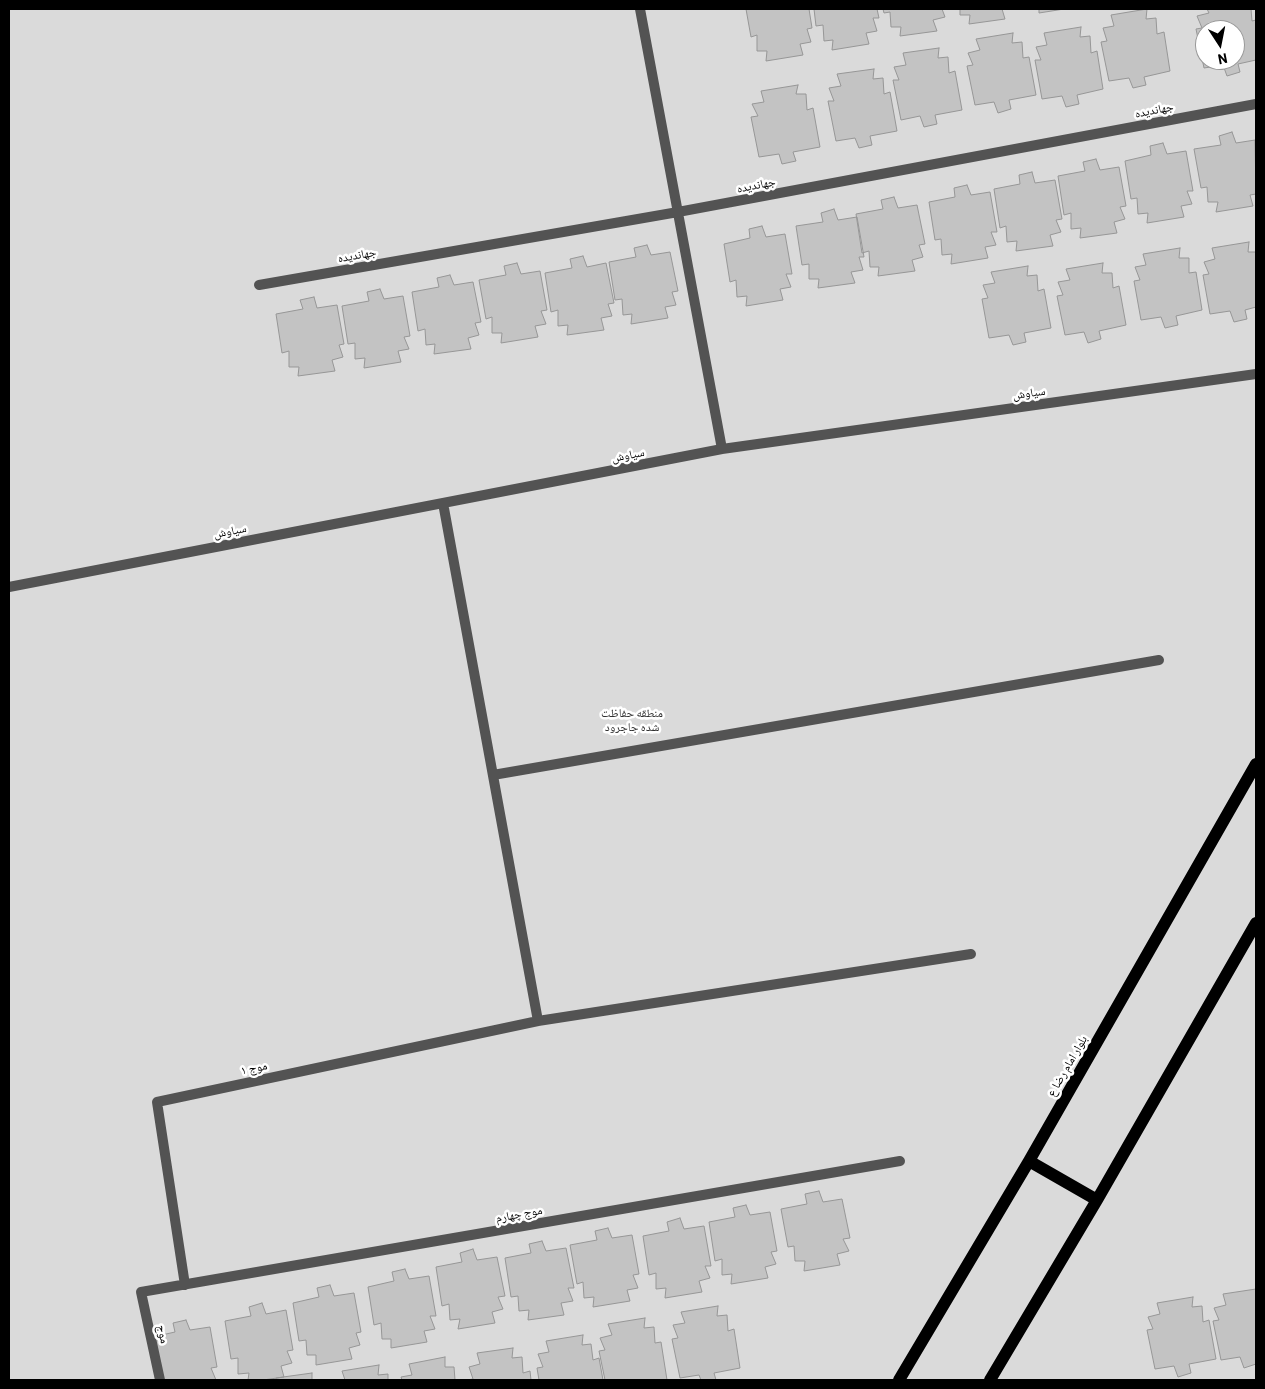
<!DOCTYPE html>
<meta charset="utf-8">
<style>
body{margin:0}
#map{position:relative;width:1265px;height:1389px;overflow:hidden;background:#fff;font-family:Barlow,sans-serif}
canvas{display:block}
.frame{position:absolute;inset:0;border:10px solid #000;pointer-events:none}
.north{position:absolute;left:1195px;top:20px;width:50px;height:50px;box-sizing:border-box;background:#fff;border:1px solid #999;border-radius:50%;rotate:169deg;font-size:14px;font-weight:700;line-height:20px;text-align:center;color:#000}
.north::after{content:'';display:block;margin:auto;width:18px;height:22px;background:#000;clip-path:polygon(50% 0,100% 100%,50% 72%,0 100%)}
</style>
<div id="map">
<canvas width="1265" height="1389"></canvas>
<div class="frame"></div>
<div class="north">N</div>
</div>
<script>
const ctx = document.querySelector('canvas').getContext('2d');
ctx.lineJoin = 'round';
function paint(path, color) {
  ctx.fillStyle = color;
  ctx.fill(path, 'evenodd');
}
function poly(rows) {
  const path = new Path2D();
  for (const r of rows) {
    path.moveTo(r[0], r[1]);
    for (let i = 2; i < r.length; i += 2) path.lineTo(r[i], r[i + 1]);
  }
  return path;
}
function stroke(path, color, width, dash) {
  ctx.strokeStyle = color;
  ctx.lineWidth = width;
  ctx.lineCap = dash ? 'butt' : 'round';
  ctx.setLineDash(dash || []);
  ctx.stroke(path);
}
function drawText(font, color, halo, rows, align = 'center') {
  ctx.font = font + ' Barlow,"Noto Naskh Arabic",sans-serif';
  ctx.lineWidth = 5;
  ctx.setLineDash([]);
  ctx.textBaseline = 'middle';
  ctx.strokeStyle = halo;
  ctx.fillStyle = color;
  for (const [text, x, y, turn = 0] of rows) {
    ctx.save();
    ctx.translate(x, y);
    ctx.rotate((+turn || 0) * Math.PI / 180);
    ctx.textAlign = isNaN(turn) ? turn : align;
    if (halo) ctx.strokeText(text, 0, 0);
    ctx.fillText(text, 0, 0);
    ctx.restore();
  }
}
const green = poly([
 [9,9,1256,9,1256,1380,9,1380],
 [1205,30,1235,30,1235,60,1205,60]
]);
const building = poly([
 [746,9,809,9,812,28,807,29,811,42,800,44,803,55,766,61,767,51,757,51,757,35,751,37,746,9],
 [814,9,877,9,879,18,873,18,877,31,866,33,869,44,832,50,833,40,824,41,823,25,816,26,814,9],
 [883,9,942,9,945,17,933,20,937,31,900,36,901,27,891,27,890,12,884,13,883,9],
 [960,9,1002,9,1005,19,969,24,970,15,960,15,960,9],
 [1039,9,1064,9,1039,13,1039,9],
 [1147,9,1146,19,1156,18,1157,34,1164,32,1170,71,1144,77,1146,85,1133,88,1129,78,1109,81,1101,42,1107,41,1103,28,1114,26,1111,15,1147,9],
 [1207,9,1251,9,1252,21,1256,20,1256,60,1238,64,1240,72,1227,76,1223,65,1204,68,1196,29,1202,28,1197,16,1209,13,1207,9],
 [1205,30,1235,30,1235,60,1205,60,1205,30],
 [1081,27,1080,37,1090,36,1091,53,1097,51,1103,89,1077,95,1079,104,1066,107,1062,96,1042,99,1035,60,1041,60,1036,47,1047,45,1044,33,1081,27],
 [1013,33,1012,43,1022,42,1023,58,1029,57,1036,95,1009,100,1011,109,998,113,994,102,975,105,967,66,973,65,968,53,980,50,976,39,1013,33],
 [939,48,938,58,948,57,949,73,955,71,962,110,935,115,937,124,924,127,920,116,901,120,893,80,899,80,894,67,906,65,903,53,939,48],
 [874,69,873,79,883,78,884,94,890,92,897,131,870,136,872,145,859,148,855,138,836,141,828,101,834,101,829,88,841,86,837,74,874,69],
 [798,85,796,94,806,94,807,110,813,108,820,147,793,152,796,161,782,164,779,154,759,157,751,117,758,116,752,104,764,102,761,91,798,85],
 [1232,132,1236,143,1255,140,1256,194,1250,195,1253,206,1216,212,1218,202,1208,202,1207,187,1201,188,1194,149,1221,145,1219,136,1232,132],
 [1163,143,1167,154,1186,151,1193,191,1187,191,1192,204,1181,206,1184,217,1147,223,1148,213,1138,214,1137,198,1131,199,1125,161,1151,155,1150,146,1163,143],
 [1096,159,1100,170,1119,167,1126,206,1120,207,1125,219,1114,222,1117,233,1080,238,1081,228,1071,229,1071,213,1064,215,1058,176,1085,171,1083,162,1096,159],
 [1032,172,1035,183,1055,180,1062,219,1056,220,1061,232,1050,235,1053,246,1016,251,1017,241,1007,242,1006,226,1000,228,994,189,1020,184,1019,175,1032,172],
 [967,185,971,195,990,192,997,232,991,232,996,245,985,247,988,258,951,264,952,254,942,255,941,239,935,240,929,202,955,197,954,188,967,185],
 [894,197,898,208,917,205,925,244,919,245,923,257,912,260,915,271,878,276,879,267,870,267,869,251,862,253,856,214,883,209,881,200,894,197],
 [834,209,838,220,857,217,864,257,859,257,863,270,851,272,855,283,818,288,819,279,809,279,809,264,802,265,796,226,823,222,821,213,834,209],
 [762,226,766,237,785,234,792,274,786,274,791,287,780,289,783,300,746,306,747,296,737,297,736,280,730,282,724,244,750,238,749,229,762,226],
 [1249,242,1248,252,1256,252,1256,307,1245,310,1247,319,1234,322,1230,311,1210,314,1203,275,1209,274,1204,262,1215,259,1212,248,1249,242],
 [647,245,651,255,670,252,678,291,672,292,676,305,665,307,668,318,631,324,632,314,623,315,622,299,615,300,609,262,636,257,634,248,647,245],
 [1180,248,1179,258,1189,258,1189,273,1196,272,1202,310,1176,316,1178,325,1165,328,1161,317,1141,320,1134,281,1140,280,1135,267,1146,265,1143,254,1180,248],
 [583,256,587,267,606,263,614,303,608,304,612,316,601,318,604,330,567,335,568,325,558,326,558,310,551,312,545,273,572,268,570,259,583,256],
 [517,263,521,274,540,271,547,310,541,311,546,324,535,326,538,337,501,343,502,333,492,333,492,317,486,319,479,280,506,275,504,266,517,263],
 [1103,263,1102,273,1112,273,1113,288,1119,286,1126,325,1099,331,1101,339,1088,343,1084,332,1065,335,1057,296,1063,295,1058,282,1070,280,1066,269,1103,263],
 [1028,266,1027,276,1037,275,1038,291,1044,289,1051,328,1024,333,1026,342,1013,345,1009,335,989,338,982,299,988,298,983,285,995,283,991,272,1028,266],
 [450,275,454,285,473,282,481,322,475,323,479,335,468,338,471,349,434,354,435,344,426,345,425,329,418,331,412,292,439,287,437,278,450,275],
 [380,289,384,299,403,296,410,336,404,337,409,349,398,351,401,362,364,368,365,358,355,359,355,343,348,344,342,306,369,301,367,292,380,289],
 [314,297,317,308,337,305,344,344,339,345,343,357,332,360,335,371,298,376,299,367,289,367,289,351,282,353,276,314,303,309,300,300,314,297],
 [819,1191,823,1202,842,1199,850,1238,843,1239,849,1251,837,1254,840,1265,804,1271,805,1261,795,1261,794,1246,788,1247,781,1209,807,1204,805,1194,819,1191],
 [746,1205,750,1215,770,1212,777,1251,771,1252,776,1264,765,1267,768,1278,731,1284,732,1274,722,1275,722,1259,715,1261,709,1222,735,1217,733,1208,746,1205],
 [680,1218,684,1229,704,1226,711,1266,705,1266,710,1278,699,1281,702,1292,665,1298,666,1288,656,1289,656,1273,649,1275,643,1236,669,1231,667,1222,680,1218],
 [608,1228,612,1238,632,1235,639,1274,633,1275,638,1288,627,1290,630,1301,593,1307,594,1297,584,1298,583,1282,577,1284,570,1245,597,1240,595,1231,608,1228],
 [542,1241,546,1251,566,1248,574,1288,568,1288,573,1301,561,1303,564,1315,528,1320,529,1310,519,1311,518,1296,511,1297,505,1258,531,1253,529,1244,542,1241],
 [473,1249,477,1260,497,1257,505,1296,498,1297,503,1309,492,1312,495,1323,458,1329,460,1319,450,1320,449,1304,442,1306,436,1267,462,1262,460,1253,473,1249],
 [405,1269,409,1279,429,1276,436,1316,430,1316,435,1329,424,1331,427,1342,391,1348,391,1339,382,1339,381,1323,374,1325,368,1287,394,1281,392,1272,405,1269],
 [330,1285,334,1296,354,1293,361,1332,356,1333,360,1345,349,1348,352,1359,316,1365,316,1355,307,1355,306,1340,299,1341,293,1303,319,1297,317,1288,330,1285],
 [1256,1289,1256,1364,1244,1368,1240,1357,1221,1360,1213,1321,1219,1320,1214,1308,1226,1305,1223,1294,1256,1289],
 [1193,1297,1192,1307,1202,1306,1203,1322,1209,1320,1216,1359,1189,1364,1191,1373,1178,1377,1174,1366,1155,1369,1147,1330,1153,1329,1148,1317,1160,1314,1157,1303,1193,1297],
 [262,1303,266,1314,286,1310,293,1350,287,1351,292,1363,281,1366,284,1377,263,1380,248,1380,249,1373,238,1374,238,1358,231,1359,225,1321,251,1316,249,1307,262,1303],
 [718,1306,717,1316,727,1315,728,1331,734,1329,740,1368,714,1373,716,1380,701,1380,699,1375,680,1378,672,1339,678,1338,673,1325,685,1323,681,1312,718,1306],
 [645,1318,644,1328,654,1327,655,1343,661,1342,667,1380,605,1380,599,1351,605,1350,600,1338,612,1335,608,1324,645,1318],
 [186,1320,190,1330,210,1327,217,1367,211,1368,216,1380,162,1380,148,1338,175,1332,173,1323,186,1320],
 [583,1335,582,1345,591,1344,593,1360,599,1358,603,1380,539,1380,537,1368,543,1367,538,1354,549,1352,546,1341,583,1335],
 [513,1348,512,1358,522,1357,523,1373,530,1371,531,1380,467,1380,473,1379,469,1367,480,1364,477,1353,513,1348],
 [445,1357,445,1367,454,1367,455,1380,402,1380,401,1377,412,1375,409,1364,445,1357],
 [379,1365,378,1375,388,1374,388,1380,345,1380,342,1371,379,1365],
 [312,1373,312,1380,276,1380,276,1378,312,1373]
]);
const street = poly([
 [640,9,722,449],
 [259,285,678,212,1256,104],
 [443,503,538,1021],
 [9,587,722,449,1256,374],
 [493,775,1159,660],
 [185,1285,157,1102,538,1021,971,954],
 [160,1380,141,1292,900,1161]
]);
const primary = poly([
 [1029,1161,1097,1200],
 [899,1380,1029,1161,1256,764],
 [990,1380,1097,1200,1256,923]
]);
const streetNames = [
 ["جهاندیده",1154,110,-11],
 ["جهاندیده",756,185,-11],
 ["جهاندیده",357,255,-10],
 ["سیاوش",1029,393,-8],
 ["سیاوش",628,455,-11],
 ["سیاوش",230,531,-11],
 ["بلوار امام رضا ع",1067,1066,-60],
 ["موج ۱",254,1068,-12],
 ["موج چهارم",519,1214,-10],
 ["موج",163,1334,78]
];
const parkNames = [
 ["منطقه حفاظت",632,713],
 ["شده جاجرود",632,727]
];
paint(green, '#dadada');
paint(building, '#c3c3c3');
stroke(building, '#979797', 1);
stroke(primary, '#dbdbdb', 15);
stroke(street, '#535353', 10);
stroke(primary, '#000', 12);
drawText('12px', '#000', '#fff', streetNames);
drawText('12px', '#313131', '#fff', parkNames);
</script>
